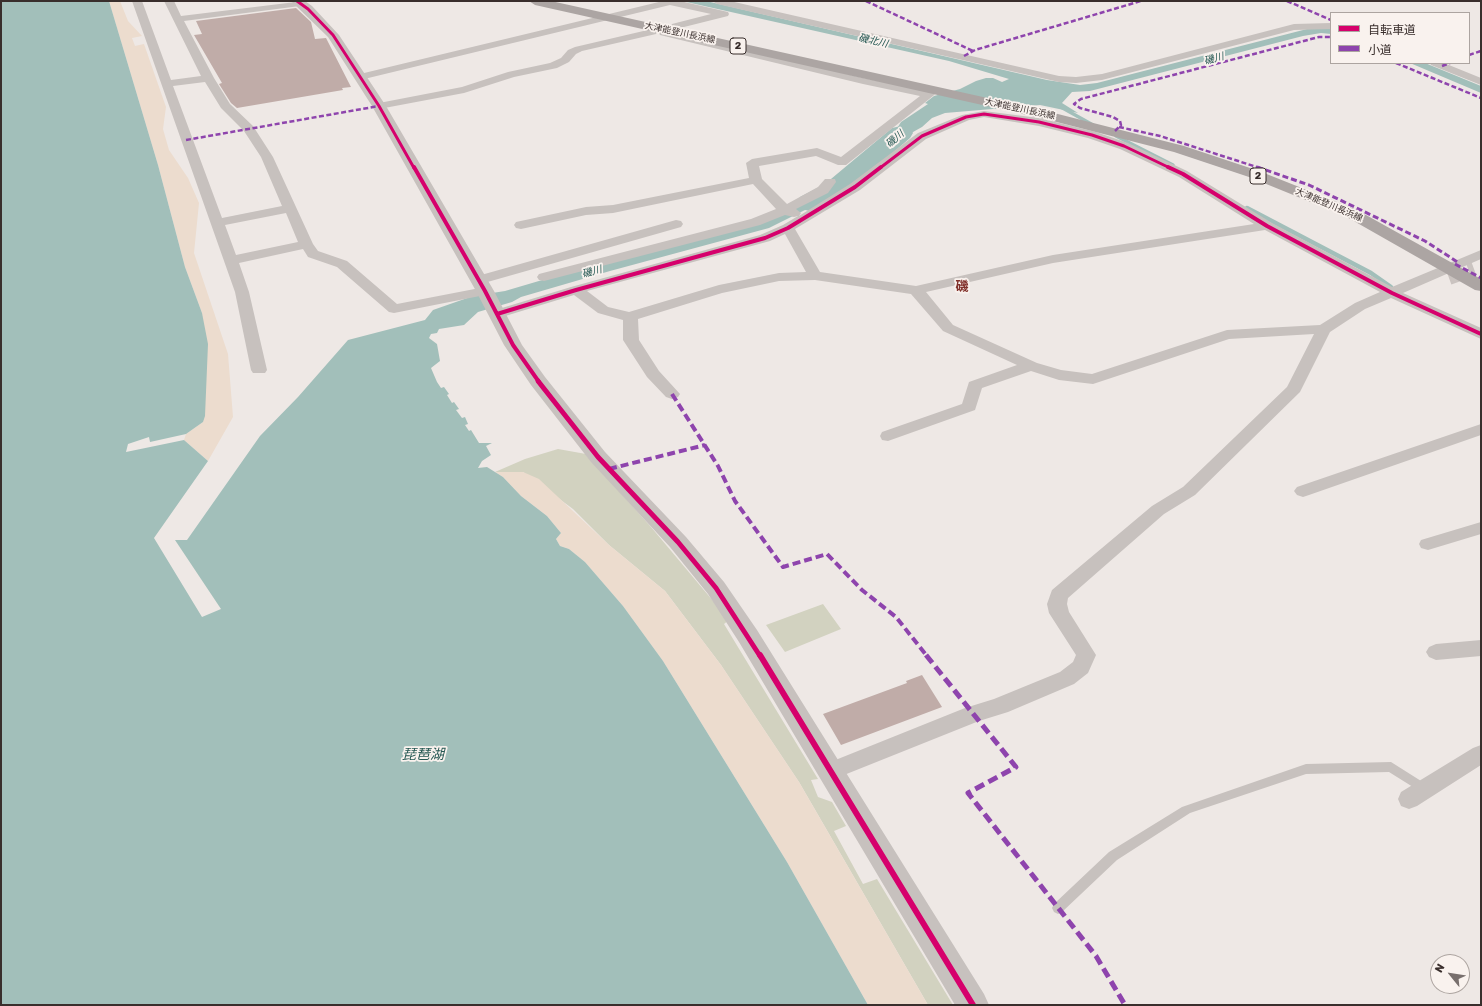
<!DOCTYPE html>
<meta charset="utf-8">
<style>
body{margin:0}
#map{position:relative;width:1482px;height:1006px;overflow:hidden;background:#eee8e5;font-family:Rubik,"Noto Sans JP",sans-serif}
canvas{display:block}
.frame{position:absolute;inset:0;border:2px solid #392e2c;pointer-events:none}
.legend{position:absolute;left:1330px;top:12px;width:140px;height:52px;box-sizing:border-box;background:#f9f2ee;border:1px solid #aca4a0;margin:0;padding:5px 7px;list-style:none;font-size:12px;color:#392e2c}
.legend li{display:flex;align-items:center;gap:8px;height:20px}
.legend b{width:20px;border:1px solid #aca4a0}
.north{position:absolute;left:1430px;top:954px;width:40px;height:40px;box-sizing:border-box;background:#f9f2ee;border:1px solid #aca4a0;border-radius:50%;rotate:300deg;font-size:11px;font-weight:700;line-height:16px;text-align:center;color:#392e2c}
.north::after{content:'';display:block;margin:auto;width:14px;height:18px;background:#786f6d;clip-path:polygon(50% 0,100% 100%,50% 72%,0 100%)}
</style>
<div id="map">
<canvas width="1482" height="1006"></canvas>
<div class="frame"></div>
<ul class="legend">
<li><b style="height:5px;background:#d6006c"></b>自転車道</li>
<li><b style="height:5px;background:#8e44ad"></b>小道</li>
</ul>
<div class="north">N</div>
</div>
<script>
const ctx = document.querySelector('canvas').getContext('2d');
ctx.lineJoin = 'round';
function paint(path, color) {
  ctx.fillStyle = color;
  ctx.fill(path, 'evenodd');
}
function poly(rows) {
  const path = new Path2D();
  for (const r of rows) {
    path.moveTo(r[0], r[1]);
    for (let i = 2; i < r.length; i += 2) path.lineTo(r[i], r[i + 1]);
  }
  return path;
}
function stroke(path, color, width, dash) {
  ctx.strokeStyle = color;
  ctx.lineWidth = width;
  ctx.lineCap = dash ? 'butt' : 'round';
  ctx.setLineDash(dash || []);
  ctx.stroke(path);
}
function drawText(font, color, halo, rows, align = 'center') {
  ctx.font = font + ' Rubik,"Noto Sans JP",sans-serif';
  ctx.lineWidth = 3.5;
  ctx.setLineDash([]);
  ctx.textBaseline = 'middle';
  ctx.strokeStyle = halo;
  ctx.fillStyle = color;
  for (const [text, x, y, turn = 0] of rows) {
    ctx.save();
    ctx.translate(x, y);
    ctx.rotate((+turn || 0) * Math.PI / 180);
    ctx.textAlign = isNaN(turn) ? turn : align;
    if (halo) ctx.strokeText(text, 0, 0);
    ctx.fillText(text, 0, 0);
    ctx.restore();
  }
}
const green = poly([
 [558,449,586,454,651,527,729,620,724,624,818,779,811,780,818,797,832,802,846,826,834,831,863,884,877,879,953,1005,928,1005,799,782,721,665,665,591,609,545,573,509,523,472,495,472,525,459],
 [823,604,841,629,785,652,766,625]
]);
const sand = poly([
 [109,1,120,1,128,21,142,36,132,38,135,46,144,44,166,107,163,129,169,150,188,178,199,203,194,253,228,354,233,417,208,461,184,440,186,434,203,422,202,313,185,267,158,165],
 [495,472,523,472,539,479,609,545,665,591,721,665,799,782,928,1005,868,1005,787,862,663,661,623,606,585,562,569,549,560,546,556,539,561,533,547,516,521,496,503,477]
]);
const water = poly([
 [1,1,109,1,158,165,185,267,202,313,208,344,205,416,203,422,186,434,150,442,149,437,128,444,126,452,184,440,208,461,154,538,202,617,221,609,175,540,187,540,260,436,298,397,348,340,425,320,433,310,473,296,505,291,583,268,752,225,829,187,846,173,856,176,839,190,809,208,769,228,610,271,521,297,512,302,478,312,464,325,439,329,437,333,431,334,429,338,437,344,440,361,431,368,437,382,441,388,444,387,449,394,447,395,452,403,454,402,459,409,456,410,462,418,465,417,468,424,465,425,469,431,471,430,479,443,492,443,486,446,491,455,482,461,478,468,487,467,503,477,521,496,547,516,561,533,556,539,560,546,569,549,585,562,623,606,663,661,787,862,868,1005,1,1005],
 [682,1,706,1,1047,80,1080,85,1097,83,1307,29,1331,29,1331,34,1321,33,1303,36,1090,91,1072,92,1062,103,1078,113,1040,105,945,113,932,118,922,127,904,137,876,161,873,161,866,166,857,163,893,135,901,122,928,104,925,103,934,96,960,89,976,81,986,78,993,78,1002,82,1009,79,949,61],
 [1410,63,1425,63,1481,86,1481,93]
]);
const streamFar1 = poly([
 [1059,106,1093,125],
 [1116,136,1173,165]
]);
const stream = poly([
 [1247,208,1371,273,1391,287]
]);
const river = poly([
 [901,126,910,128,913,133,910,138,843,196,820,209,810,211,800,209,797,203,800,197,825,184,892,128,901,126]
]);
const building = poly([
 [296,8,311,22,315,39,326,38,351,87,342,88,343,90,237,108,231,103,219,84,222,83,194,35,202,34,196,21],
 [922,675,942,707,841,745,823,714,907,683,906,681]
]);
const minorTunnel = poly([
 [1449,278,1474,269]
]);
const service = poly([
 [1391,762,1429,786,1431,789,1429,792,1425,794,1421,792,1389,772,1306,774,1190,813,1117,860,1062,912,1058,914,1054,912,1052,908,1054,904,1109,852,1182,807,1306,764,1391,762]
]);
const minor = poly([
 [132,1,142,1,171,80,201,76,164,1,174,1,181,16,304,1,305,3,303,5,300,6,184,21,214,78,230,104,253,126,273,157,313,244,318,251,347,261,397,304,485,287,490,288,492,291,490,294,394,313,389,312,337,267,308,257,303,249,239,263,249,292,267,370,265,373,253,373,251,370,235,292,132,1],
 [205,82,221,108,244,131,261,157,282,206,222,218,173,86,205,82],
 [286,213,298,242,236,255,225,225,286,213],
 [663,1,680,1,728,12,729,14,728,16,676,29,671,26,672,24,711,14,670,5,360,80,354,77,360,74,663,1],
 [712,1,730,1,1059,76,1076,77,1102,74,1294,24,1331,23,1331,29,1294,30,1102,80,1076,83,1059,82,717,4,712,1],
 [652,29,656,30,657,32,656,34,582,51,576,54,569,62,557,68,514,77,464,93,379,109,373,106,379,103,462,87,508,72,550,63,561,58,568,50,575,47,652,29],
 [664,30,863,78,933,92,935,94,933,96,846,165,838,165,816,156,759,166,762,179,787,204,818,187,825,179,835,179,836,182,828,193,796,209,801,213,799,216,850,184,918,133,962,115,984,111,1039,118,1096,132,1128,143,1187,171,1272,223,1392,287,1481,250,1481,259,1403,293,1481,328,1481,339,1391,298,1365,309,1330,332,1300,392,1195,495,1164,514,1068,598,1067,604,1069,612,1096,655,1088,673,1074,684,1008,712,979,721,839,777,831,780,823,777,820,771,823,765,965,708,994,699,1060,672,1073,662,1076,655,1049,613,1047,604,1052,590,1152,506,1183,487,1287,387,1314,334,1229,339,1093,384,1059,380,1031,371,982,388,975,410,888,441,882,440,880,436,882,432,962,404,969,382,1017,365,943,331,911,294,815,280,779,281,722,293,638,319,639,340,659,371,680,394,678,397,672,399,666,397,647,377,623,340,623,320,598,313,574,295,502,317,492,317,490,314,492,311,571,287,760,235,783,225,798,216,794,217,785,215,760,225,544,281,539,280,537,277,539,274,751,219,776,209,753,184,613,213,586,215,521,229,516,228,514,225,516,222,586,207,613,205,749,178,746,163,752,159,817,148,841,157,920,96,863,84,660,35,659,33,660,31,664,30],
 [984,117,1039,126,1088,138,1120,149,1179,177,1254,224,1053,255,916,286,820,272,795,229,860,190,926,139,969,120,984,117],
 [1265,230,1380,292,1355,303,1320,325,1227,330,1092,374,1061,370,1037,363,953,325,926,292,1053,263,1265,230],
 [785,234,806,272,779,273,719,285,629,312,608,307,587,291,770,241,785,234],
 [1430,63,1444,63,1481,78,1481,85,1431,65,1430,63],
 [676,220,681,221,683,224,681,227,484,283,479,284,474,283,472,280,474,277,676,220],
 [1481,424,1481,435,1309,495,1303,497,1297,495,1294,491,1297,487,1481,424],
 [1481,522,1481,534,1428,550,1421,548,1419,544,1421,540,1481,522],
 [1481,640,1481,656,1436,660,1429,657,1426,652,1429,647,1436,644,1481,640],
 [1481,745,1481,765,1417,806,1409,809,1401,806,1398,799,1401,792,1473,748,1481,745]
]);
const tertiary = poly([
 [291,1,305,1,312,6,339,35,386,106,494,291,522,345,545,377,605,452,686,537,724,582,757,630,984,994,989,1005,955,1005,739,642,708,594,670,547,591,462,531,385,504,345,476,291,372,106,328,37,291,1]
]);
const primary = poly([
 [529,1,551,1,1046,111,1184,146,1259,171,1357,210,1481,279,1481,291,1475,290,1345,216,1249,177,1174,152,1045,119,535,5,529,1]
]);
const quietFar3 = poly([
 [866,1,973,51],
 [1287,1,1331,20],
 [1469,55,1481,51],
 [964,56,975,50,1141,1],
 [1396,63,1481,98],
 [1442,66,1450,63],
 [1119,127,1160,136,1260,168],
 [1115,131,1121,125,1120,121,1113,117,1080,108,1074,104,1081,99,1319,37,1331,37],
 [186,140,379,106]
]);
const quietFar2 = poly([
 [1257,167,1309,185,1425,241,1459,263],
 [1455,264,1481,278]
]);
const quietFar1 = poly([
 [672,394,718,466,735,501,783,567,827,554,862,590,896,617,927,656],
 [609,469,705,445]
]);
const quiet = poly([
 [926,655,1016,767,968,793,1096,956,1125,1005]
]);
const cyclewayFar3 = poly([
 [297,1,308,9,333,35,379,106,414,168],
 [880,168,922,136,966,117,984,114,1039,122,1092,135,1124,146,1170,168]
]);
const cyclewayFar2 = poly([
 [414,167,485,291,513,345,539,382],
 [1168,167,1183,174,1267,226,1392,293,1481,334],
 [497,314,576,290,765,238,788,228,855,187,881,167]
]);
const cyclewayFar1 = poly([
 [538,381,598,457,678,542,716,588,760,656]
]);
const cycleway = poly([
 [760,655,973,1005]
]);
const farStreetnames = [
 ["大津能登川長浜線",680,33,12],
 ["大津能登川長浜線",1020,109,12],
 ["大津能登川長浜線",1329,205,23]
];
const farWaternames = [
 ["磯北川",873,41,13],
 ["磯川",1214,59,-15],
 ["磯川",895,139,-40],
 ["磯川",592,272,-15]
];
const shields = [
 [738,46,16],
 [1258,176,16]
];
const shieldNames = [
 ["2",738,46],
 ["2",1258,176]
];
const quarterNames = [
 ["磯",962,287]
];
const nearWaternames = [
 ["琵琶湖",423,755]
];
paint(green, '#d2d2c0');
paint(sand, '#ecdcce');
paint(water, '#a2bfba');
stroke(streamFar1, '#a2bfba', 3.5);
stroke(stream, '#a2bfba', 4.5);
paint(river, '#a2bfba');
paint(building, '#c0aca8');
stroke(minorTunnel, '#cac3c0', 14, [14, 7]);
paint(service, '#c7c1be');
paint(minor, '#c7c1be');
paint(tertiary, '#c7c1be');
paint(primary, '#aca5a3');
stroke(quietFar3, '#8e44ad', 2.5, [5, 2.5]);
stroke(quietFar2, '#8e44ad', 3, [6, 3]);
stroke(quietFar1, '#8e44ad', 4, [8, 4]);
stroke(quiet, '#8e44ad', 5, [10, 5]);
stroke(cyclewayFar3, '#d6006c', 3);
stroke(cyclewayFar2, '#d6006c', 4);
stroke(cyclewayFar1, '#d6006c', 5);
stroke(cycleway, '#d6006c', 6);
drawText('9px', '#392e2c', '#f9f2ee', farStreetnames);
drawText('italic 10px', '#245752', '#f9f2ee', farWaternames);
for (const [x, y, w] of shields) {
  const box = new Path2D();
  box.roundRect(x - w / 2, y - 8, w, 16, 3);
  ctx.fillStyle = '#f9f2ee';
  ctx.fill(box);
  stroke(box, '#392e2c', 1);
}
drawText('bold 10px', '#392e2c', null, shieldNames);
drawText('bold 13px', '#81312b', '#f9f2ee', quarterNames);
drawText('italic 14px', '#245752', '#f9f2ee', nearWaternames);
</script>
